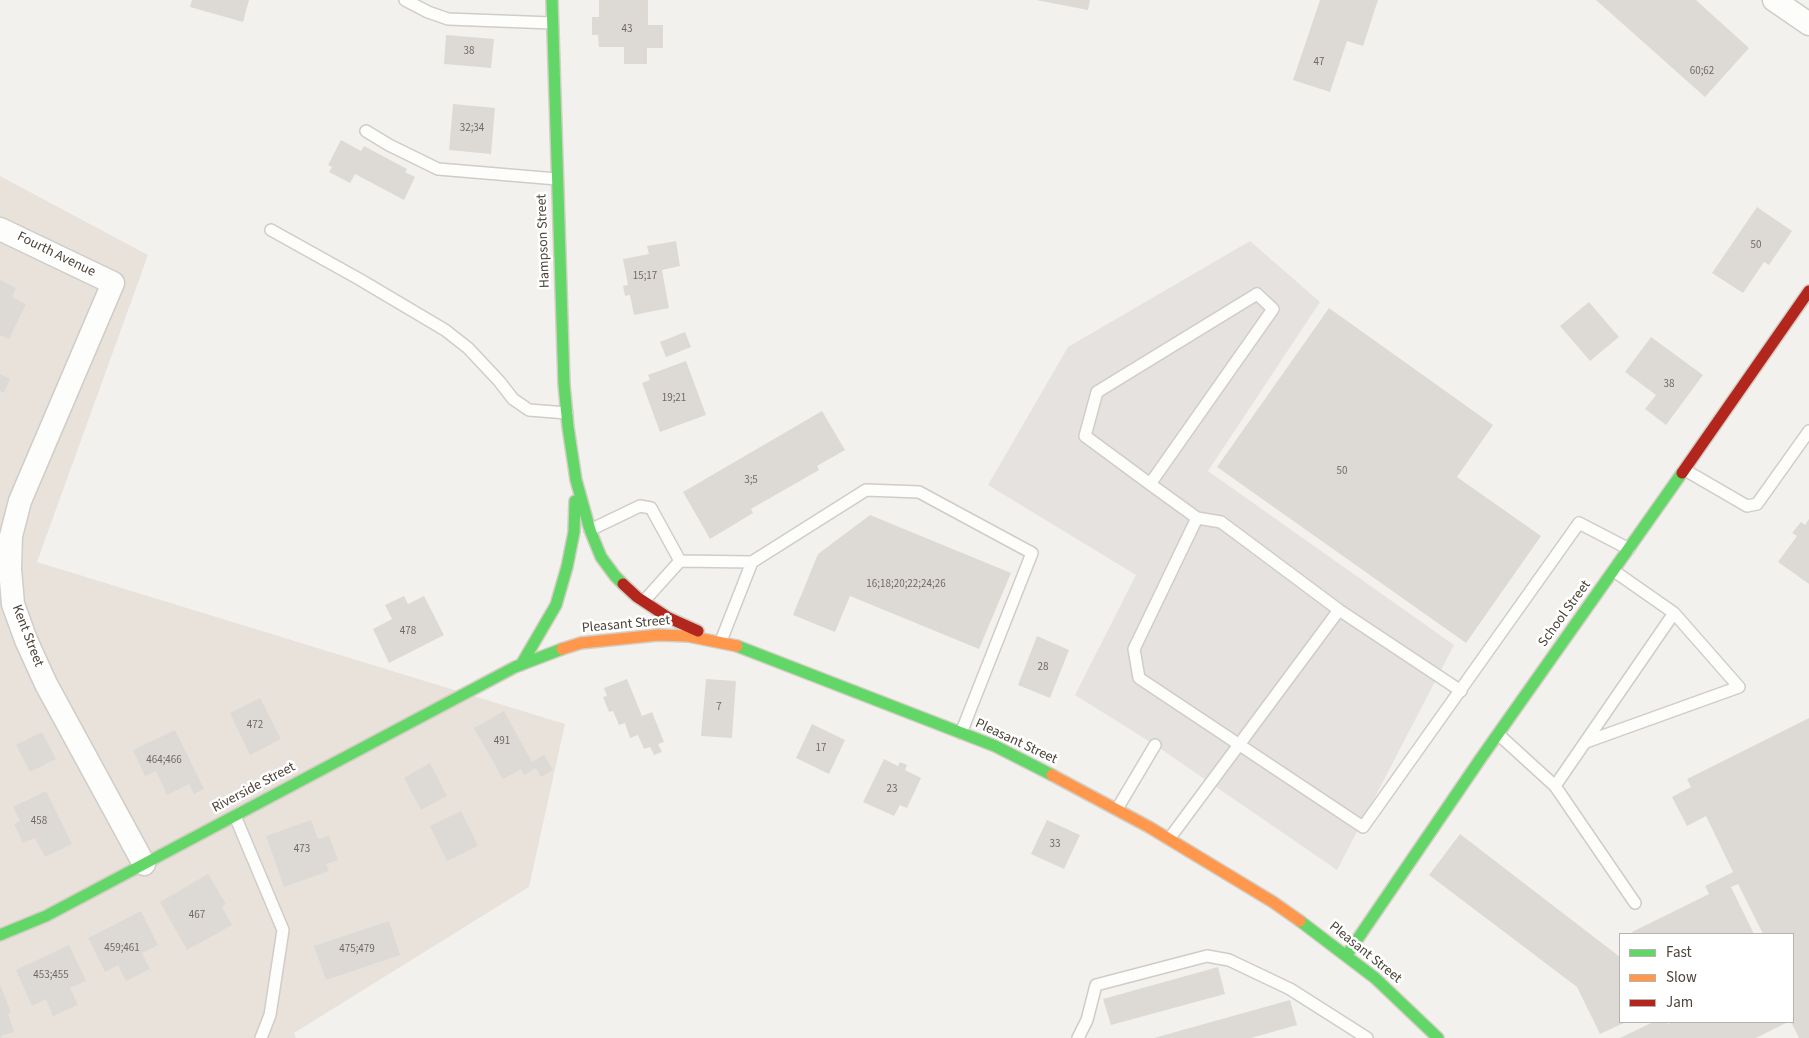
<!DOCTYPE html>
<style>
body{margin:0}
#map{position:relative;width:1809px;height:1038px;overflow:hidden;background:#f3f1ee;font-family:"Source Sans 3",sans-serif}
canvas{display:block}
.legend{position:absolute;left:1619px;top:933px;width:175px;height:90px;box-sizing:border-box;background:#fff;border:1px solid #b7b3af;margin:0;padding:6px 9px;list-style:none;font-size:15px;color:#4c4237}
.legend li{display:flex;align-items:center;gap:10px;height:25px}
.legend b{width:25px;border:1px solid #b7b3af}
</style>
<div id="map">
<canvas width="1809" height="1038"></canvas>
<ul class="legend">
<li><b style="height:6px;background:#63d668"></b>Fast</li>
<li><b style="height:6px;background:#ff974d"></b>Slow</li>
<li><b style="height:6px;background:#b3261e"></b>Jam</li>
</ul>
</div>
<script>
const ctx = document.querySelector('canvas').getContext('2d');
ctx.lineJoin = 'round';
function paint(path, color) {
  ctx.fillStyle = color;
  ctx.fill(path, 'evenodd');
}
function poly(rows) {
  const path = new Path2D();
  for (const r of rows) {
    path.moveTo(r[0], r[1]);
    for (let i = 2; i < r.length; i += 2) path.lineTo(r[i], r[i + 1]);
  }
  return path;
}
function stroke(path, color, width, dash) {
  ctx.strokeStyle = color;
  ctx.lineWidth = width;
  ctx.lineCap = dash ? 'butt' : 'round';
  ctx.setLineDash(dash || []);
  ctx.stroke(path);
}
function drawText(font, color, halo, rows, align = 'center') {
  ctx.font = font + ' "Source Sans 3",sans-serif';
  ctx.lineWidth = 5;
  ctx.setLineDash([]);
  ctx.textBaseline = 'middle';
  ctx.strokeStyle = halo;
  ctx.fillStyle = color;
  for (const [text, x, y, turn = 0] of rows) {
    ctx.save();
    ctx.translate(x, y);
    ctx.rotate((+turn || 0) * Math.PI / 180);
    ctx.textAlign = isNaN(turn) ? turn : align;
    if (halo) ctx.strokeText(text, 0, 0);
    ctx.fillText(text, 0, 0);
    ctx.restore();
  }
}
const residential = poly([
 [0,176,148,255,37,562,565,724,529,887,294,1033,296,1038,0,1038]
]);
const parking = poly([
 [1250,241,1320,302,1208,471,1454,645,1337,870,1155,745,1075,695,1136,575,988,485,1068,347]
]);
const building = poly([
 [192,0,249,0,243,22,190,7],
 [599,0,648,0,648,25,663,25,663,48,647,48,647,64,624,64,624,47,599,47,598,35,592,35,592,17,599,17],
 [1036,0,1090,0,1088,10],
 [1320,0,1378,0,1363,46,1347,41,1330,92,1293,80],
 [1596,0,1696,0,1749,48,1705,97],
 [446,35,494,39,491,68,444,64],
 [453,104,495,108,491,154,449,150],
 [341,140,361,151,364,146,407,169,405,172,415,177,404,200,355,174,350,183,329,172,332,167,328,165],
 [1757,207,1792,231,1769,265,1764,262,1743,293,1712,273],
 [676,241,680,266,662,270,669,308,634,315,630,295,625,296,623,286,628,285,623,259,649,254,647,246],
 [0,280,16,288,12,297,26,304,9,339,0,335],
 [1589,302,1619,337,1590,361,1560,326],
 [1329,308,1493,425,1457,477,1541,536,1466,643,1217,467],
 [685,332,691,347,666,357,660,342],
 [1651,337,1703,375,1666,425,1645,409,1656,395,1625,372],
 [686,361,706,415,660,432,642,383,650,380,648,375],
 [0,374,10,379,4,393,0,391],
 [822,411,845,450,817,466,819,470,751,509,753,513,710,539,683,492],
 [870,515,1011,573,979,649,850,596,835,632,793,615,818,554],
 [1809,519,1809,584,1778,562,1797,536,1792,533,1801,522,1805,525],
 [404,596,408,604,424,596,444,635,389,663,373,629,392,619,385,605],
 [1037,636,1069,650,1050,698,1018,685],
 [627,679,642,716,652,712,664,742,658,744,662,752,654,755,650,747,644,749,638,735,630,738,625,723,619,725,613,711,609,712,603,697,607,696,604,688],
 [706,679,736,681,732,738,701,736],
 [260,698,281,739,250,755,230,713],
 [504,711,532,762,544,755,553,770,541,777,536,768,524,775,521,769,503,779,474,728],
 [1809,718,1809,1038,1799,1038,1791,1022,1793,1022,1793,934,1763,934,1738,884,1731,887,1754,934,1633,934,1632,932,1709,894,1705,886,1733,872,1706,816,1687,826,1672,797,1691,787,1687,779],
 [812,724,845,740,829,774,796,758],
 [175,730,204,789,194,794,189,784,167,795,156,771,145,776,133,750],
 [42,732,56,759,30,772,16,745],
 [884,759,898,766,900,762,907,765,905,770,921,778,907,808,900,805,894,816,863,802],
 [430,763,447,796,421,810,404,778],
 [46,791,72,844,45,857,35,838,23,843,14,824,20,821,13,807],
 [461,811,478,846,447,861,430,826],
 [311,820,318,839,329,836,338,860,326,864,329,871,284,887,266,836],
 [1047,820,1080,835,1064,869,1031,854],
 [1460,834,1620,957,1620,1022,1626,1022,1600,1034,1577,987,1429,875],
 [208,874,226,904,222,907,232,925,187,950,160,902],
 [141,911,158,945,142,953,150,969,126,981,118,965,105,972,88,938],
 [389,921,400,955,326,980,314,946],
 [69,945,86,981,70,988,78,1005,53,1016,46,999,32,1006,16,970],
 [1218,967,1225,994,1111,1025,1103,999],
 [0,984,11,1013,8,1014,14,1032,1,1036,2,1038,0,1038],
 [1290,1000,1297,1025,1251,1038,1154,1038],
 [1653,1022,1667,1022,1668,1024,1673,1022,1788,1022,1756,1038,1620,1038]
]);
const lane = poly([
 [405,0,428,12,448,19,552,23],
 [366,131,389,145,438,169,557,179],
 [271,230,359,279,445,330,468,348,499,381,513,399,529,410,567,413],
 [1685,470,1747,506,1757,504,1809,431],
 [1150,484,1273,309,1257,294,1097,392,1085,436,1150,484,1197,518,1134,649,1139,678,1363,827,1579,523,1629,549],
 [1197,518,1221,522,1339,610],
 [590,530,640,506,651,508,680,561,644,601],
 [680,561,752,562],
 [721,641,752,562,866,490,919,492,1032,553,961,733],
 [1498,734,1555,786,1635,903],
 [1586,742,1739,687,1674,613,1614,571],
 [1555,786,1674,613],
 [1117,809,1155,745],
 [235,816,283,930,270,1015,261,1038],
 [1169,839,1339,610,1461,691],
 [1078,1038,1087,1020,1096,985,1207,956,1229,960,1290,989,1367,1038]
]);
const street = poly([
 [1774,0,1809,24],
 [0,229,113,283,20,501,11,536,10,569,13,604,26,640,46,684,144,864]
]);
const fast = poly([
 [552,0,564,384,568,427,576,480,590,530,601,557,615,576,623,584],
 [737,646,995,746,1052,775],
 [521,665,556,605,567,567,574,532,575,501],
 [1300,921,1375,978,1438,1038],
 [0,935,46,916,515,667,562,649],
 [1346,956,1481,758,1682,473]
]);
const slow = poly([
 [562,649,581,643,658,635,688,636,737,646],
 [1052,775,1149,827,1273,902,1300,921]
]);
const jam = poly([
 [1682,473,1809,291],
 [623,584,637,597,669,618,698,631]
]);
const numberNames = [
 ["43",627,30],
 ["38",469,52],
 ["47",1319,63],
 ["60;62",1702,72],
 ["32;34",472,129],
 ["50",1756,246],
 ["15;17",645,277],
 ["38",1669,385],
 ["19;21",674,399],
 ["50",1342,472],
 ["3;5",751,481],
 ["16;18;20;22;24;26",906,585],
 ["478",408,632],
 ["28",1043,668],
 ["7",719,708],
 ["472",255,726],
 ["491",502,742],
 ["17",821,749],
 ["464;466",164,761],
 ["23",892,790],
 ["458",39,822],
 ["33",1055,845],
 ["473",302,850],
 ["467",197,916],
 ["459;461",122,949],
 ["475;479",357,950],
 ["453;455",51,976]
];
const streetNames = [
 ["Hampson Street",544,241,-92],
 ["Fourth Avenue",56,255,26],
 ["School Street",1565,614,-54],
 ["Pleasant Street",626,625,-5],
 ["Kent Street",27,636,69],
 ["Pleasant Street",1016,742,25],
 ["Riverside Street",254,788,-28],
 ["Pleasant Street",1365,953,39]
];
paint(residential, '#e8e2db');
paint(parking, '#e5e2df');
paint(building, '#dddad6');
stroke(lane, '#d0ccc8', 14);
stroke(street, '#d0ccc8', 25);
stroke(fast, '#d3cec4', 14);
stroke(slow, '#d3cec4', 14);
stroke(jam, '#d3cec4', 14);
stroke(lane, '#fdfdfc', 11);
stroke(street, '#fdfdfc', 22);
stroke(fast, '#63d668', 11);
stroke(slow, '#ff974d', 11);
stroke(jam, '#b3261e', 11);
drawText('11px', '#716960', null, numberNames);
drawText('14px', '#4c4237', '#fff', streetNames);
</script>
